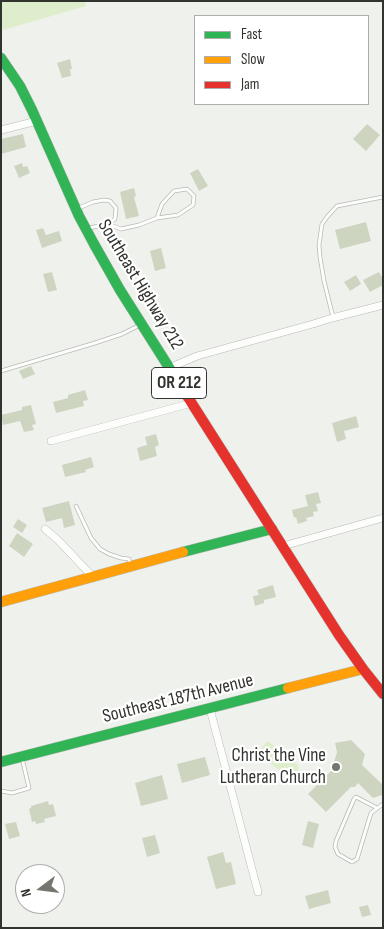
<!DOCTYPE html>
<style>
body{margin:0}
#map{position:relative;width:384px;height:929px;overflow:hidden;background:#eff2ec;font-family:"Sofia Sans Condensed",sans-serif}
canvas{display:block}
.frame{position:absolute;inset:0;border:2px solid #31332e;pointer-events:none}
.legend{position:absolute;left:194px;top:15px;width:175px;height:90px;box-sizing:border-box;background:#fff;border:1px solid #adadab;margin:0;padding:6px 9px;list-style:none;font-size:15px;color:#31332e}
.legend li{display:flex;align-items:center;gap:10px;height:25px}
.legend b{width:25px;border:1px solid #adadab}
.north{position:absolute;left:15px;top:864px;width:50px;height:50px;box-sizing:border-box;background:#fff;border:1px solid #adadab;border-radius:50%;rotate:255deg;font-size:14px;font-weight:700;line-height:20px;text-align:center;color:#31332e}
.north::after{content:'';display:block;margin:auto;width:18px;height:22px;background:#747670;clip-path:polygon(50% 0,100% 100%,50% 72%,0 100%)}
</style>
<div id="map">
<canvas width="384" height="929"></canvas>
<div class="frame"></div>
<ul class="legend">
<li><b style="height:6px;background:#30b455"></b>Fast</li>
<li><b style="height:6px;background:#ff9f0a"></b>Slow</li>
<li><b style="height:6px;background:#e5322d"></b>Jam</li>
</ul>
<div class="north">N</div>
</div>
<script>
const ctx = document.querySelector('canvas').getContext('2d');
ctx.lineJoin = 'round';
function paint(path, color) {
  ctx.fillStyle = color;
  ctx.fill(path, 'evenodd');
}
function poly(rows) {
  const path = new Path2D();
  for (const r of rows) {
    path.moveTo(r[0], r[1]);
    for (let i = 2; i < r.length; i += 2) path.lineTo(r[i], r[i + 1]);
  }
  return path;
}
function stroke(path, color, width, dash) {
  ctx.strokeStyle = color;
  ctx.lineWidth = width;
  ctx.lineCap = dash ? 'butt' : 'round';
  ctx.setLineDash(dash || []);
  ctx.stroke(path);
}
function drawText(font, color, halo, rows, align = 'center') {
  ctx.font = font + ' "Sofia Sans Condensed",sans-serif';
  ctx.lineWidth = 4.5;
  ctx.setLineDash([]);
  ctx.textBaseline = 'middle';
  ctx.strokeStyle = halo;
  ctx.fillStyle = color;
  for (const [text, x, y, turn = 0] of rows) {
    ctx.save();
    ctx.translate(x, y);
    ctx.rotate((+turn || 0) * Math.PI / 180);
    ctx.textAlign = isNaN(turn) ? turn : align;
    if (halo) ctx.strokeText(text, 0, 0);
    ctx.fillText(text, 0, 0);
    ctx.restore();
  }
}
const green = poly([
 [1,1,85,1,86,6,3,30,1,23],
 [268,741,298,765,299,771,294,777,287,776,257,753]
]);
const building = poly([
 [70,59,72,69,70,69,71,76,62,78,57,63],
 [367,124,380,135,366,151,353,139],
 [23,134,26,147,1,154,1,139],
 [22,163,23,167,27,166,30,173,19,178,14,166],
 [198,169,208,186,199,191,190,173],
 [134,188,136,196,134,197,139,216,126,219,120,192],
 [366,222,371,241,340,249,335,230],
 [43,228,46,235,59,231,62,241,42,248,36,230],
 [161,248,166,268,155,271,150,251],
 [52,272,57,290,48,292,43,274],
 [379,272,383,279,383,285,370,292,363,280],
 [356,275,361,284,350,291,344,282],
 [31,366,35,374,23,379,19,371],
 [85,390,88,400,83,401,84,406,56,413,53,402,68,398,68,395],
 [31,405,36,424,32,425,34,430,24,432,20,421,3,425,1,415,22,410,22,407],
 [356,416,359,427,344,431,346,439,337,442,332,423],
 [156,434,159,445,155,447,157,456,140,461,137,448,147,445,145,437],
 [91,457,94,467,85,470,86,472,65,477,62,465],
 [318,492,321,503,316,504,318,511,313,512,314,516,306,518,307,521,298,524,296,517,294,518,292,510,308,506,305,495],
 [69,501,75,525,64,528,62,518,46,522,42,508],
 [18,519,27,525,22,533,13,527],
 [17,533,33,544,24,557,9,546],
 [273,585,276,597,264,600,264,603,255,606,253,596,259,595,257,590],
 [351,740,365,754,362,765,383,785,382,795,373,798,358,783,355,787,351,787,326,812,308,794,337,765,334,762,337,752,335,743],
 [205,757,210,775,182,783,177,764],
 [162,775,168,799,141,806,135,783],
 [48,801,49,805,53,804,56,816,44,819,45,822,36,824,35,821,32,822,29,809,31,808,31,806],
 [308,821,319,824,313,848,302,845],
 [16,822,20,836,9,839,5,824],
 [155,835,160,853,147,857,142,838],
 [223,852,226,863,231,862,236,884,216,889,207,857],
 [328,890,331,903,309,909,305,896],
 [368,905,371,915,362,917,359,907]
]);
const lane = poly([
 [79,208,93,202,104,200,110,201,116,208,115,219,108,224],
 [89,228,108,224,121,229,139,225,157,218,178,215,193,205,194,196,187,189,174,191,162,204,157,218],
 [333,317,324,281,320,257,319,245,322,224,327,217,337,206,383,197],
 [1,371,95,343,122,334,138,326],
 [76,506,91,538,100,549,109,554,121,558,129,559,130,563],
 [1,791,12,793,29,788,22,758],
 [377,808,356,797,354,799,336,841,335,847,338,854,352,862,357,859,371,813,383,804]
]);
const street = poly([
 [1,130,37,121],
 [169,368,197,356,313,324,332,318,383,305],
 [51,441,192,403],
 [45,529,58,540,93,577],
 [283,546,383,518],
 [210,709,258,892]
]);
const fast = poly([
 [1,58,20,86,32,110,79,216,94,244,120,290,177,380],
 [183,552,272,529],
 [1,762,288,688]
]);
const slow = poly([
 [1,602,183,552],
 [288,688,363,669]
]);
const jam = poly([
 [177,380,339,635,363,669,383,694]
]);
const markers = [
 [336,767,5,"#747670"]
];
const shields = [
 [179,383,55]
];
const shieldNames = [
 ["OR 212",179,383]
];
const streetNames = [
 ["Southeast Highway 212",140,285,59],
 ["Southeast 187th Avenue",178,699,-14]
];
const poiNames = [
 ["Christ the Vine",326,756],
 ["Lutheran Church",326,778]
];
paint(green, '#deedcb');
paint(building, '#cdd5c1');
stroke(lane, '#b8bab6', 4.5);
stroke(street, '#b8bab6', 8);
stroke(fast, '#b8bab6', 11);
stroke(slow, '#b8bab6', 11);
stroke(jam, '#b8bab6', 11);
stroke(lane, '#fdfdfc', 3);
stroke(street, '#fdfdfc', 7);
stroke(fast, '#30b455', 10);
stroke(slow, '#ff9f0a', 10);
stroke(jam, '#e5322d', 10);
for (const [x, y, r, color] of markers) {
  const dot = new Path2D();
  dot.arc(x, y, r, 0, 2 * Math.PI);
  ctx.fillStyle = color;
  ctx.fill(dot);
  stroke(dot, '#fff', 2);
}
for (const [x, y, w] of shields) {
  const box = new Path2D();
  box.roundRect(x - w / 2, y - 15.5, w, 31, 4);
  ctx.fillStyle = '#fff';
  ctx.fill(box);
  stroke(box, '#31332e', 1);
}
drawText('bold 18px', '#31332e', null, shieldNames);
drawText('19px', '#31332e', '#fff', streetNames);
drawText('19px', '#31332e', '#fff', poiNames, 'right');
</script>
